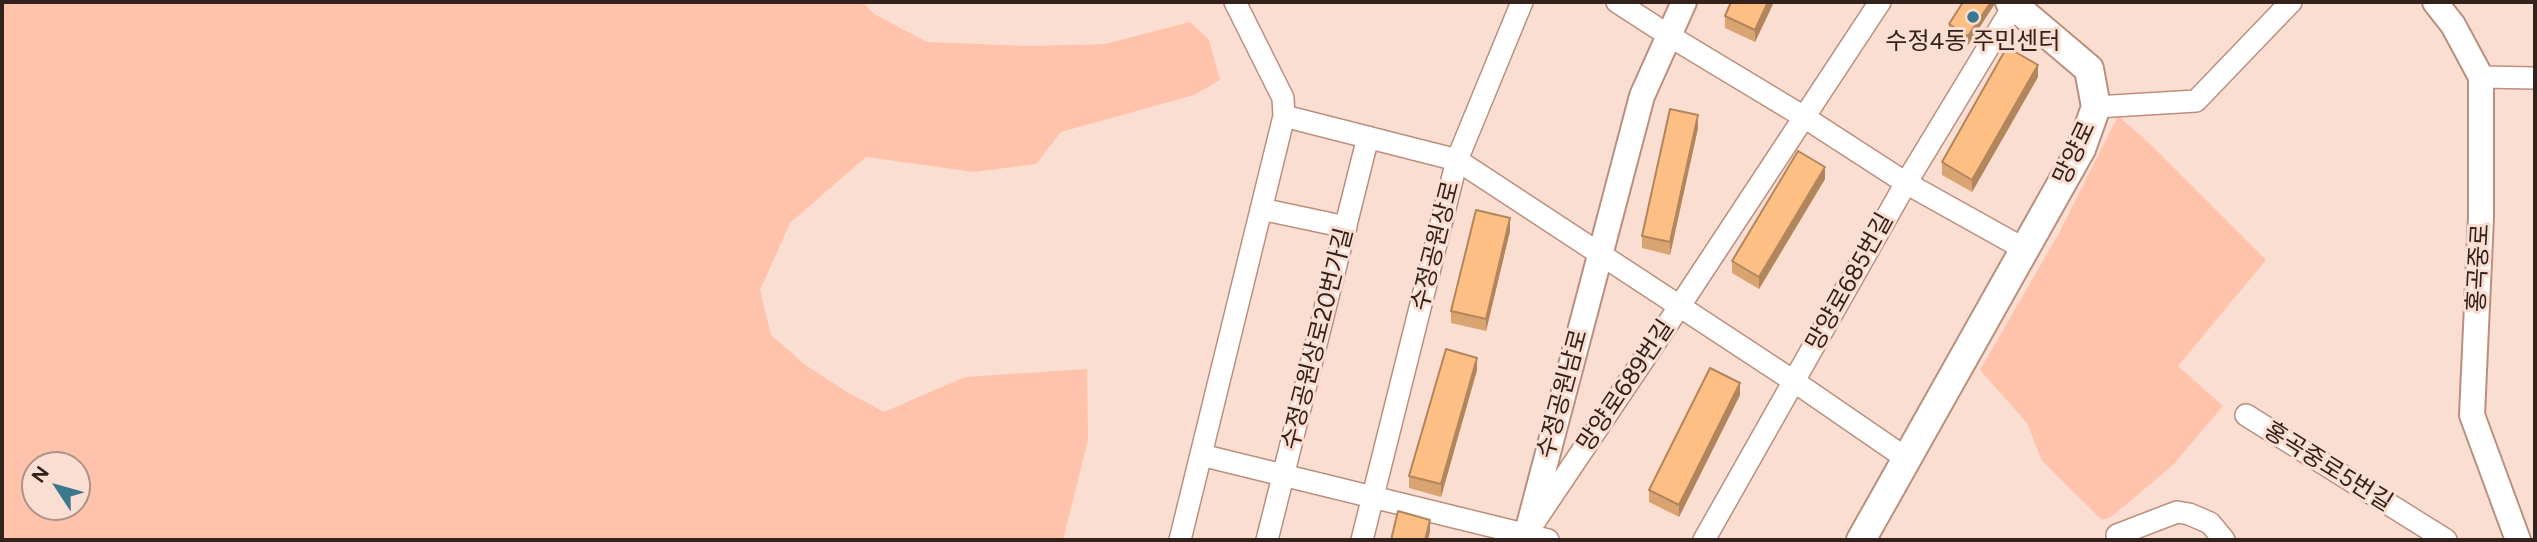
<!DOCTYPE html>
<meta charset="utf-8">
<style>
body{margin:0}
#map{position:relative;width:2537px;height:542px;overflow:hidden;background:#fbded2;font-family:Figtree,sans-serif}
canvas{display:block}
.frame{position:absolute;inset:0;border:4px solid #33221b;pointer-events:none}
.north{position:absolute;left:21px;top:451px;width:70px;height:70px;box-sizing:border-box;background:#fbded2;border:2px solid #ab9389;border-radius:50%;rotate:306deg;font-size:19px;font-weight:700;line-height:28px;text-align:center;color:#33221b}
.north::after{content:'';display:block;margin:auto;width:24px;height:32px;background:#3a788e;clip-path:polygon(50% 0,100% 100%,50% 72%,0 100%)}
</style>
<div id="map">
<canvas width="2537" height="542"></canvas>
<div class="frame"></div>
<div class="north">N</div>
</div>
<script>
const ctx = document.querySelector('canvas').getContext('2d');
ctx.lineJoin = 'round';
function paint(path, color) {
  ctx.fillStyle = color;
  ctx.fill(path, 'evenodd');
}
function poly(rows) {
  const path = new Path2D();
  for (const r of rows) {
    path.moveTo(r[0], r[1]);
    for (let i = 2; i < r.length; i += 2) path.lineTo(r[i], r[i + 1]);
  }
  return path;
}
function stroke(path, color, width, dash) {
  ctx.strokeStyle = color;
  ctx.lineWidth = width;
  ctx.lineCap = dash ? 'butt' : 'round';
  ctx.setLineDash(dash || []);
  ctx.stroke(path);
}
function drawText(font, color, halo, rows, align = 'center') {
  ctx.font = font + ' Figtree,"Noto Sans KR",sans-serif';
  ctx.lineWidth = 6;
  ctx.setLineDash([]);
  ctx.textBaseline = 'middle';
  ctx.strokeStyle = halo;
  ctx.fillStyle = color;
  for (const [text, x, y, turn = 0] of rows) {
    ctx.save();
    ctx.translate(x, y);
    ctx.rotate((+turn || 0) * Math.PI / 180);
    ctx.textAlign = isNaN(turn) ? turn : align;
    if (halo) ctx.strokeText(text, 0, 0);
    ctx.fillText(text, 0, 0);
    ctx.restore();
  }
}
const green = poly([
 [2,2,863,2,874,14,927,42,1031,46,1105,44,1190,22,1209,40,1220,80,1194,95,1061,132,1036,164,974,172,866,157,790,223,760,290,771,335,804,364,847,392,884,412,965,377,1087,369,1088,440,1063,540,2,540],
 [35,465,77,465,77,507,35,507],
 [2118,116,2148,142,2266,260,2178,366,2223,406,2172,466,2111,517,2102,520,2042,461,2027,423,1980,370,2059,233]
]);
const minor = poly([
 [1617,2,1668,35,1804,117,1906,183,2026,250],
 [2481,77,2535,78],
 [2096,107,2196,101,2291,2],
 [1284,116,1457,160,1795,382,1907,459],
 [1261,209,1346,227],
 [2246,415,2446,540],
 [1201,455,1548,540],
 [1533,524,1679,307,1880,2],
 [2117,535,2177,512,2189,514,2210,523,2224,540],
 [1180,540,1284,116,1283,98,1235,2],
 [1267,540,1368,137],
 [1362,540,1457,160,1522,2],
 [1704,540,1906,183,2014,5]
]);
const tertiary = poly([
 [2435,2,2453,25,2481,77,2481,217,2472,415,2518,540],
 [1525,540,1642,96,1684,2]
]);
const secondary = poly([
 [1861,540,2081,149,2096,107,2089,69,2010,2]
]);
const wall = poly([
 [1774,2,1755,42,1725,28,1725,16],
 [1996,2,1968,45,1949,32,1949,24],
 [2038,77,1972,192,1942,175,1942,162],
 [1698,128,1670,255,1642,248,1642,236],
 [1825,179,1759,289,1732,273,1732,261],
 [1510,231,1486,331,1451,323,1451,311],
 [1477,370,1441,497,1409,488,1409,476],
 [1740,395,1679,517,1649,502,1649,490]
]);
const shadedWall = poly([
 [1768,2,1774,2,1755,42,1755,30],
 [1991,2,1996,2,1968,45,1968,36],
 [2038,65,2038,77,1972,192,1972,180],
 [1698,115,1698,128,1670,255,1670,242],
 [1825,167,1825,179,1759,289,1759,277],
 [1510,218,1510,231,1486,331,1486,319],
 [1477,358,1477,370,1441,497,1441,484],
 [1740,383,1740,395,1679,517,1679,505],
 [1430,520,1430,532,1428,540,1425,540]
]);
const building = poly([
 [1731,2,1768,2,1755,30,1725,16,1731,2],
 [1963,2,1991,2,1968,36,1949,24,1963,2],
 [2007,47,2038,65,1972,180,1942,162,2007,47],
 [1670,109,1698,115,1670,242,1642,236,1670,109],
 [1798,151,1825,167,1759,277,1732,261,1798,151],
 [1476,210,1510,218,1486,319,1451,311,1476,210],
 [1446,349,1477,358,1441,484,1409,476,1446,349],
 [1710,368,1740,383,1679,505,1649,490,1710,368],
 [1398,511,1430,520,1425,540,1391,540,1398,511]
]);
const markers = [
 [1973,17,7,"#3a788e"]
];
const poiNames = [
 ["수정4동 주민센터",1973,42]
];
const streetNames = [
 ["망양로",2075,153,-65],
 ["수정공원상로",1436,246,-76],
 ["홍곡중로",2479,268,-87],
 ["망양로685번길",1850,282,-61],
 ["수정공원상로20번가길",1318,339,-76],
 ["망양로689번길",1626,386,-56],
 ["수정공원남로",1563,394,-75],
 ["홍곡중로5번길",2328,467,32]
];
paint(green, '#fec3aa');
stroke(minor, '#bb8f7d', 24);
stroke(tertiary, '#bb8f7d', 28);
stroke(secondary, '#bb8f7d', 32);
stroke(minor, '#fff', 21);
stroke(tertiary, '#fff', 24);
stroke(secondary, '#fff', 28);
paint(wall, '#daa472');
paint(shadedWall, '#b2865d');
paint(building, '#febf85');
stroke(building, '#b2865d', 2);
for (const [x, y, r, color] of markers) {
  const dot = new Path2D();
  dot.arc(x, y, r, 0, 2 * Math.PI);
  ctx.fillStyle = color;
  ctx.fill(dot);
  stroke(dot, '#fbded2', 2.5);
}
drawText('24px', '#33221b', '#fbded2', poiNames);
drawText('24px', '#33221b', '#fbded2', streetNames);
</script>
